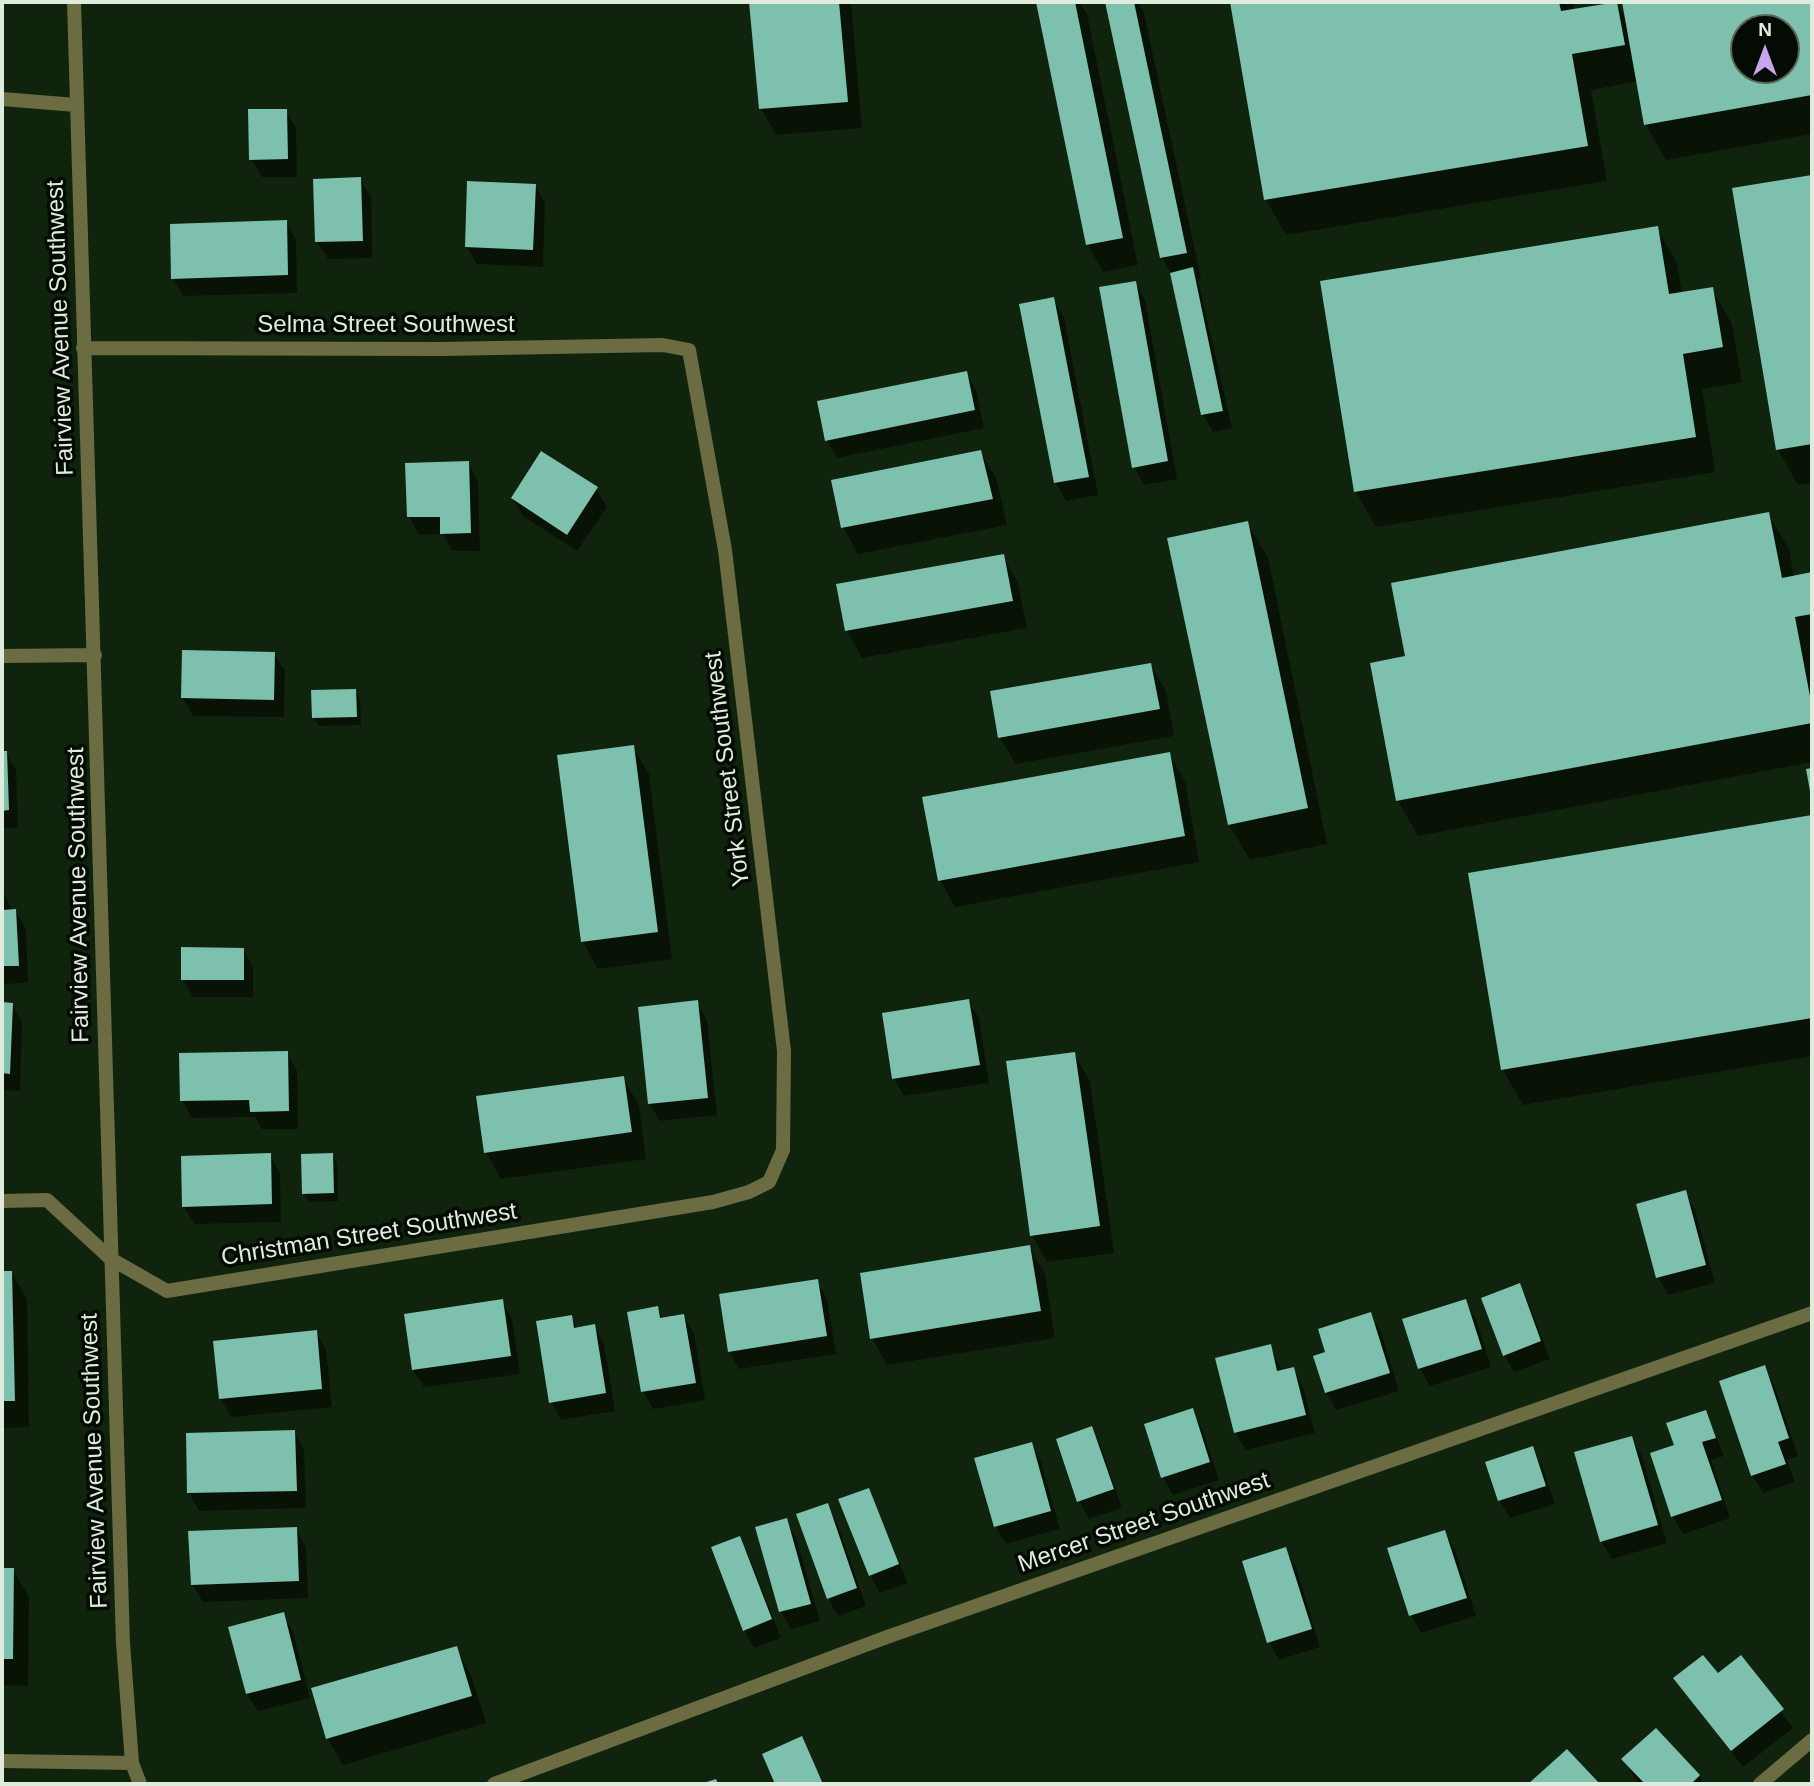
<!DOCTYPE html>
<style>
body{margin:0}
#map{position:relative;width:1814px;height:1786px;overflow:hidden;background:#10240d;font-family:Helvetica,sans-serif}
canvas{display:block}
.frame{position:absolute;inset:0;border:4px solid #dfecdd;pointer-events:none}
.north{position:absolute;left:1730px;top:14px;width:70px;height:70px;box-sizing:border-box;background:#040b03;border:2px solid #5c655a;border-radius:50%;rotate:0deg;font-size:19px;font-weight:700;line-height:28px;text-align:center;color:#dfecdd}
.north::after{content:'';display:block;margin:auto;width:24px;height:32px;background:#c9a5ee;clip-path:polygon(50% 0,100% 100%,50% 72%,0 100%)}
</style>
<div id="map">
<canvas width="1814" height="1786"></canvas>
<div class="frame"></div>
<div class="north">N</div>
</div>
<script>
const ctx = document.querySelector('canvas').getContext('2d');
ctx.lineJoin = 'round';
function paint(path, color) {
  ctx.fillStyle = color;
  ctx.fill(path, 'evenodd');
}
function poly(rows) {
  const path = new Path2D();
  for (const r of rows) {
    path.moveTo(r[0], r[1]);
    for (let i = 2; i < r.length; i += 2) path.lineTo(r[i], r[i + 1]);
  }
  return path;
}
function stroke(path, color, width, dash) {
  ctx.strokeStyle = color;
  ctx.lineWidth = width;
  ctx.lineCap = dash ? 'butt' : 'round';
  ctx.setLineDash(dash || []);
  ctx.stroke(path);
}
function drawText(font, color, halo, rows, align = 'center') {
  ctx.font = font + ' Helvetica,sans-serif';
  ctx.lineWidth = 7;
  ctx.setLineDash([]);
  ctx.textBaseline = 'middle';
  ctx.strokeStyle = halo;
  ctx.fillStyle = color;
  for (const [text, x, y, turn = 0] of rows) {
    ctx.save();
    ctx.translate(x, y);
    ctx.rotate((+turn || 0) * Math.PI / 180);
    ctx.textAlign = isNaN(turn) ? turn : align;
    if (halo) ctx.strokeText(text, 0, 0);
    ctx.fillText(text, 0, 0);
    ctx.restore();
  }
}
const shadow = poly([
 [751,2,851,2,862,128,776,135,761,108],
 [1038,2,1079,2,1087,14,1138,265,1103,272,1088,245],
 [1107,2,1138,2,1144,13,1201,279,1198,280,1232,428,1213,432,1203,415,1173,277,1162,257],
 [1232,2,1573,2,1574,10,1616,3,1627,21,1624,2,1812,2,1812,134,1666,160,1646,125,1638,81,1591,90,1607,181,1286,235,1266,200],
 [1744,28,1786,28,1786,70,1744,70],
 [286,111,296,128,297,177,262,177,251,159],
 [1812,176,1812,483,1798,485,1778,450,1734,189],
 [360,179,371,197,372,258,328,259,317,242],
 [535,185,545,203,543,267,477,264,466,246],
 [286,222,296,240,297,293,183,296,173,278],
 [1657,228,1677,263,1682,294,1712,289,1732,324,1742,382,1702,389,1715,472,1376,527,1356,492],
 [1135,283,1145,300,1177,479,1144,485,1134,467],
 [1053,299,1064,317,1098,495,1066,501,1056,483,1021,305],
 [966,373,976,390,984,428,837,458,827,440],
 [980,452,996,478,1007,525,858,554,843,527],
 [468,463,478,481,480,551,452,551,443,534,419,535,409,517],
 [596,489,607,507,577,551,523,516,513,498],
 [1768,514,1789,549,1794,577,1812,574,1812,762,1418,836,1398,801,1407,657],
 [1247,523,1268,558,1327,844,1250,860,1229,824],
 [1003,556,1018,583,1027,628,862,658,847,631,838,586],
 [274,654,285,671,284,717,193,716,183,698],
 [1150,664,1166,691,1174,736,1016,764,1000,738],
 [355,691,360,699,361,725,319,726,314,718],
 [633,747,649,774,672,959,598,969,583,942,559,757],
 [2,753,6,753,16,770,18,828,2,828],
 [1169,754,1185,781,1199,862,955,907,940,880],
 [1812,817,1812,1056,1523,1105,1503,1070,1470,874],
 [2,888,12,911,15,911,26,929,28,983,2,984],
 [243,949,253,967,253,997,193,997,183,979],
 [968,1001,979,1018,989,1083,904,1096,894,1078],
 [697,1002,707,1020,717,1115,660,1121,649,1103],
 [2,1004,12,1004,22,1022,20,1091,2,1090],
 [287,1053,297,1071,298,1129,262,1129,255,1117,192,1118,182,1100],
 [1074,1054,1090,1081,1114,1253,1047,1262,1032,1235],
 [623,1078,639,1105,646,1159,501,1179,486,1152],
 [332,1154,337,1163,338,1201,309,1202,304,1194],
 [270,1155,280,1173,281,1222,194,1224,184,1207],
 [1685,1192,1695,1210,1715,1283,1668,1295,1658,1277],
 [1029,1247,1045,1274,1055,1338,887,1365,872,1338],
 [11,1272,27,1299,29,1427,2,1428,2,1273],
 [817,1281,827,1299,836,1354,739,1369,729,1351],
 [1519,1285,1529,1303,1550,1359,1514,1372,1504,1355],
 [502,1301,512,1319,520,1374,424,1387,413,1370],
 [1465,1301,1476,1319,1491,1367,1430,1386,1420,1369,1404,1320],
 [657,1308,664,1319,683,1316,694,1333,705,1400,653,1409,643,1391],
 [1370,1315,1381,1332,1399,1391,1336,1410,1326,1393,1315,1357,1327,1353],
 [571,1317,578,1329,594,1326,604,1344,615,1411,561,1420,551,1402],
 [316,1332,326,1350,332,1407,231,1417,221,1399],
 [1270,1346,1282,1371,1293,1369,1303,1387,1315,1433,1246,1450,1235,1432],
 [1764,1368,1774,1385,1798,1456,1787,1460,1795,1482,1763,1493,1752,1475],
 [1192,1410,1202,1428,1219,1480,1173,1495,1163,1477],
 [1706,1412,1724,1456,1711,1460,1730,1518,1683,1534,1672,1516,1676,1446],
 [1091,1429,1101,1446,1122,1508,1089,1519,1079,1501],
 [294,1432,304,1450,306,1508,199,1511,189,1493,187,1435],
 [1631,1438,1642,1456,1667,1543,1612,1559,1601,1541],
 [1031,1444,1041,1462,1060,1529,1006,1544,996,1527,976,1459],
 [1532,1449,1542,1466,1555,1504,1510,1518,1500,1501,1487,1463],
 [868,1490,908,1583,880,1593,870,1575],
 [827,1505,837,1523,866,1606,838,1616,828,1598],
 [786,1520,796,1538,820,1621,791,1629,781,1611],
 [296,1529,306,1547,308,1598,203,1602,192,1584],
 [1444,1532,1455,1550,1476,1616,1421,1633,1411,1615],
 [739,1538,749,1556,781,1638,754,1648,744,1630],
 [1285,1549,1296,1567,1320,1647,1279,1660,1269,1642],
 [2,1570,13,1570,29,1597,28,1686,2,1685],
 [283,1614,293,1632,310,1698,258,1711,247,1694,230,1628],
 [456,1648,471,1675,486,1723,343,1765,327,1738],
 [1741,1657,1793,1728,1743,1767,1676,1678,1717,1676],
 [1656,1730,1699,1776,1704,1784,1640,1784,1634,1777,1624,1760],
 [801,1738,824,1784,777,1784,764,1755]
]);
const building = poly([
 [749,2,839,2,848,102,759,109],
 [1036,2,1075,2,1123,238,1086,245],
 [1105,2,1134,2,1187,253,1160,258],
 [1230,2,1559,2,1561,11,1617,2,1625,45,1572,54,1588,146,1264,200],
 [1622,2,1812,2,1812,95,1644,125],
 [1744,28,1786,28,1786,70,1744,70],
 [248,109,287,109,288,159,249,160],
 [1812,175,1812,444,1776,450,1732,188],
 [361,177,363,241,315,242,313,179],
 [467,181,536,184,533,250,465,247],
 [287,220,288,275,171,279,170,224],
 [1658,226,1669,294,1713,287,1723,347,1683,354,1696,437,1354,492,1320,281],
 [1193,267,1223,411,1201,415,1170,273],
 [1136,281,1168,461,1132,468,1099,287],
 [1054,297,1089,477,1054,483,1019,304],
 [967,371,975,410,825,441,817,401],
 [981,450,993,499,841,528,831,480],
 [541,451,598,487,567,535,511,498],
 [469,461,471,533,440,534,440,517,407,517,405,463],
 [1769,512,1782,578,1812,572,1812,614,1795,617,1812,707,1812,723,1396,801,1370,663,1405,656,1391,583],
 [1248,521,1308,808,1228,825,1167,538],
 [1004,554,1013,601,845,631,836,584],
 [182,650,275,652,274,700,181,698],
 [1151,663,1160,709,998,738,990,691],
 [356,689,357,717,312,718,311,690],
 [634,745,658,932,581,942,557,755],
 [2,751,7,751,9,810,2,811],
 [1170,752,1185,836,938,881,922,797],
 [1812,768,1812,797,1811,797,1806,769],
 [1812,815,1812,1018,1501,1070,1468,873],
 [16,909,19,966,2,966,2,910],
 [181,947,244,948,244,980,181,980],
 [969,999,980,1065,892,1079,882,1013],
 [698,1000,708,1098,648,1104,638,1007],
 [2,1002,13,1003,10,1074,2,1073],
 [288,1051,289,1111,250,1112,249,1100,180,1101,179,1053],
 [1075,1052,1100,1226,1030,1236,1006,1061],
 [624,1076,632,1132,484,1153,476,1096],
 [271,1153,272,1204,182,1207,181,1156],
 [333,1153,334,1193,302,1194,301,1154],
 [1686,1190,1706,1265,1656,1278,1636,1204],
 [1030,1245,1041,1311,870,1339,860,1273],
 [2,1271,12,1271,15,1401,2,1401],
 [818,1279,827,1336,728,1352,719,1294],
 [1520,1283,1541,1341,1503,1356,1481,1298],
 [503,1299,511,1356,412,1370,404,1314],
 [1466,1299,1482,1349,1418,1369,1402,1319],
 [658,1306,660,1318,684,1314,696,1383,641,1392,627,1312],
 [1371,1312,1390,1373,1325,1393,1313,1356,1325,1352,1318,1329],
 [572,1315,574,1328,595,1324,606,1393,549,1403,536,1321],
 [317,1330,322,1389,219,1399,213,1341],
 [1271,1344,1277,1371,1294,1367,1306,1415,1234,1433,1215,1358],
 [1765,1365,1789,1438,1778,1442,1786,1464,1751,1476,1719,1381],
 [1193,1408,1210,1462,1161,1478,1144,1424],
 [1706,1410,1716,1438,1702,1442,1722,1500,1671,1517,1650,1453,1674,1445,1666,1423],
 [1092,1426,1114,1489,1077,1502,1056,1439],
 [295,1430,297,1491,187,1493,186,1433],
 [1632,1436,1658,1525,1600,1542,1574,1452],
 [1032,1442,1051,1511,994,1527,974,1458],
 [1533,1446,1546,1486,1498,1501,1485,1462],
 [869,1488,899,1564,869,1576,838,1499],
 [828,1503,857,1588,827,1599,796,1514],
 [787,1518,811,1604,779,1612,755,1527],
 [297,1527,299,1581,191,1585,188,1531],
 [1445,1530,1467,1598,1409,1616,1387,1548],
 [740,1536,772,1619,743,1631,711,1547],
 [1286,1547,1312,1629,1267,1643,1242,1561],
 [2,1568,14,1568,13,1659,2,1659],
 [284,1612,301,1680,246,1694,228,1627],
 [457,1646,472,1696,326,1739,311,1688],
 [1703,1655,1718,1673,1741,1655,1784,1709,1731,1751,1673,1678],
 [1656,1728,1700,1775,1691,1784,1645,1784,1621,1759],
 [802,1736,823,1784,775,1784,762,1754],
 [1567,1749,1600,1784,1528,1784],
 [716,1779,718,1784,700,1784]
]);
const street = poly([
 [74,2,123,1643,132,1763,140,1784],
 [2,99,76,105],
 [2,656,95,655],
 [2,1201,47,1200,111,1259,167,1291,713,1202,749,1192,769,1182,783,1150,784,1051,725,550,689,350,663,345,441,349,83,348],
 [2,1761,132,1763],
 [494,1784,887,1637,1812,1313],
 [1760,1784,1812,1740]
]);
const streetNames = [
 ["Selma Street Southwest",386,325],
 ["Fairview Avenue Southwest",61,328,-92],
 ["York Street Southwest",728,769,-97],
 ["Fairview Avenue Southwest",79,895,-91],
 ["Christman Street Southwest",369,1235,-9],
 ["Fairview Avenue Southwest",95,1461,-92],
 ["Mercer Street Southwest",1144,1523,-19]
];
paint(shadow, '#0007');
paint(building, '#7dc0ad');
stroke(street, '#6c6c42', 14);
drawText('24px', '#dfecdd', '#040b03', streetNames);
</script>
